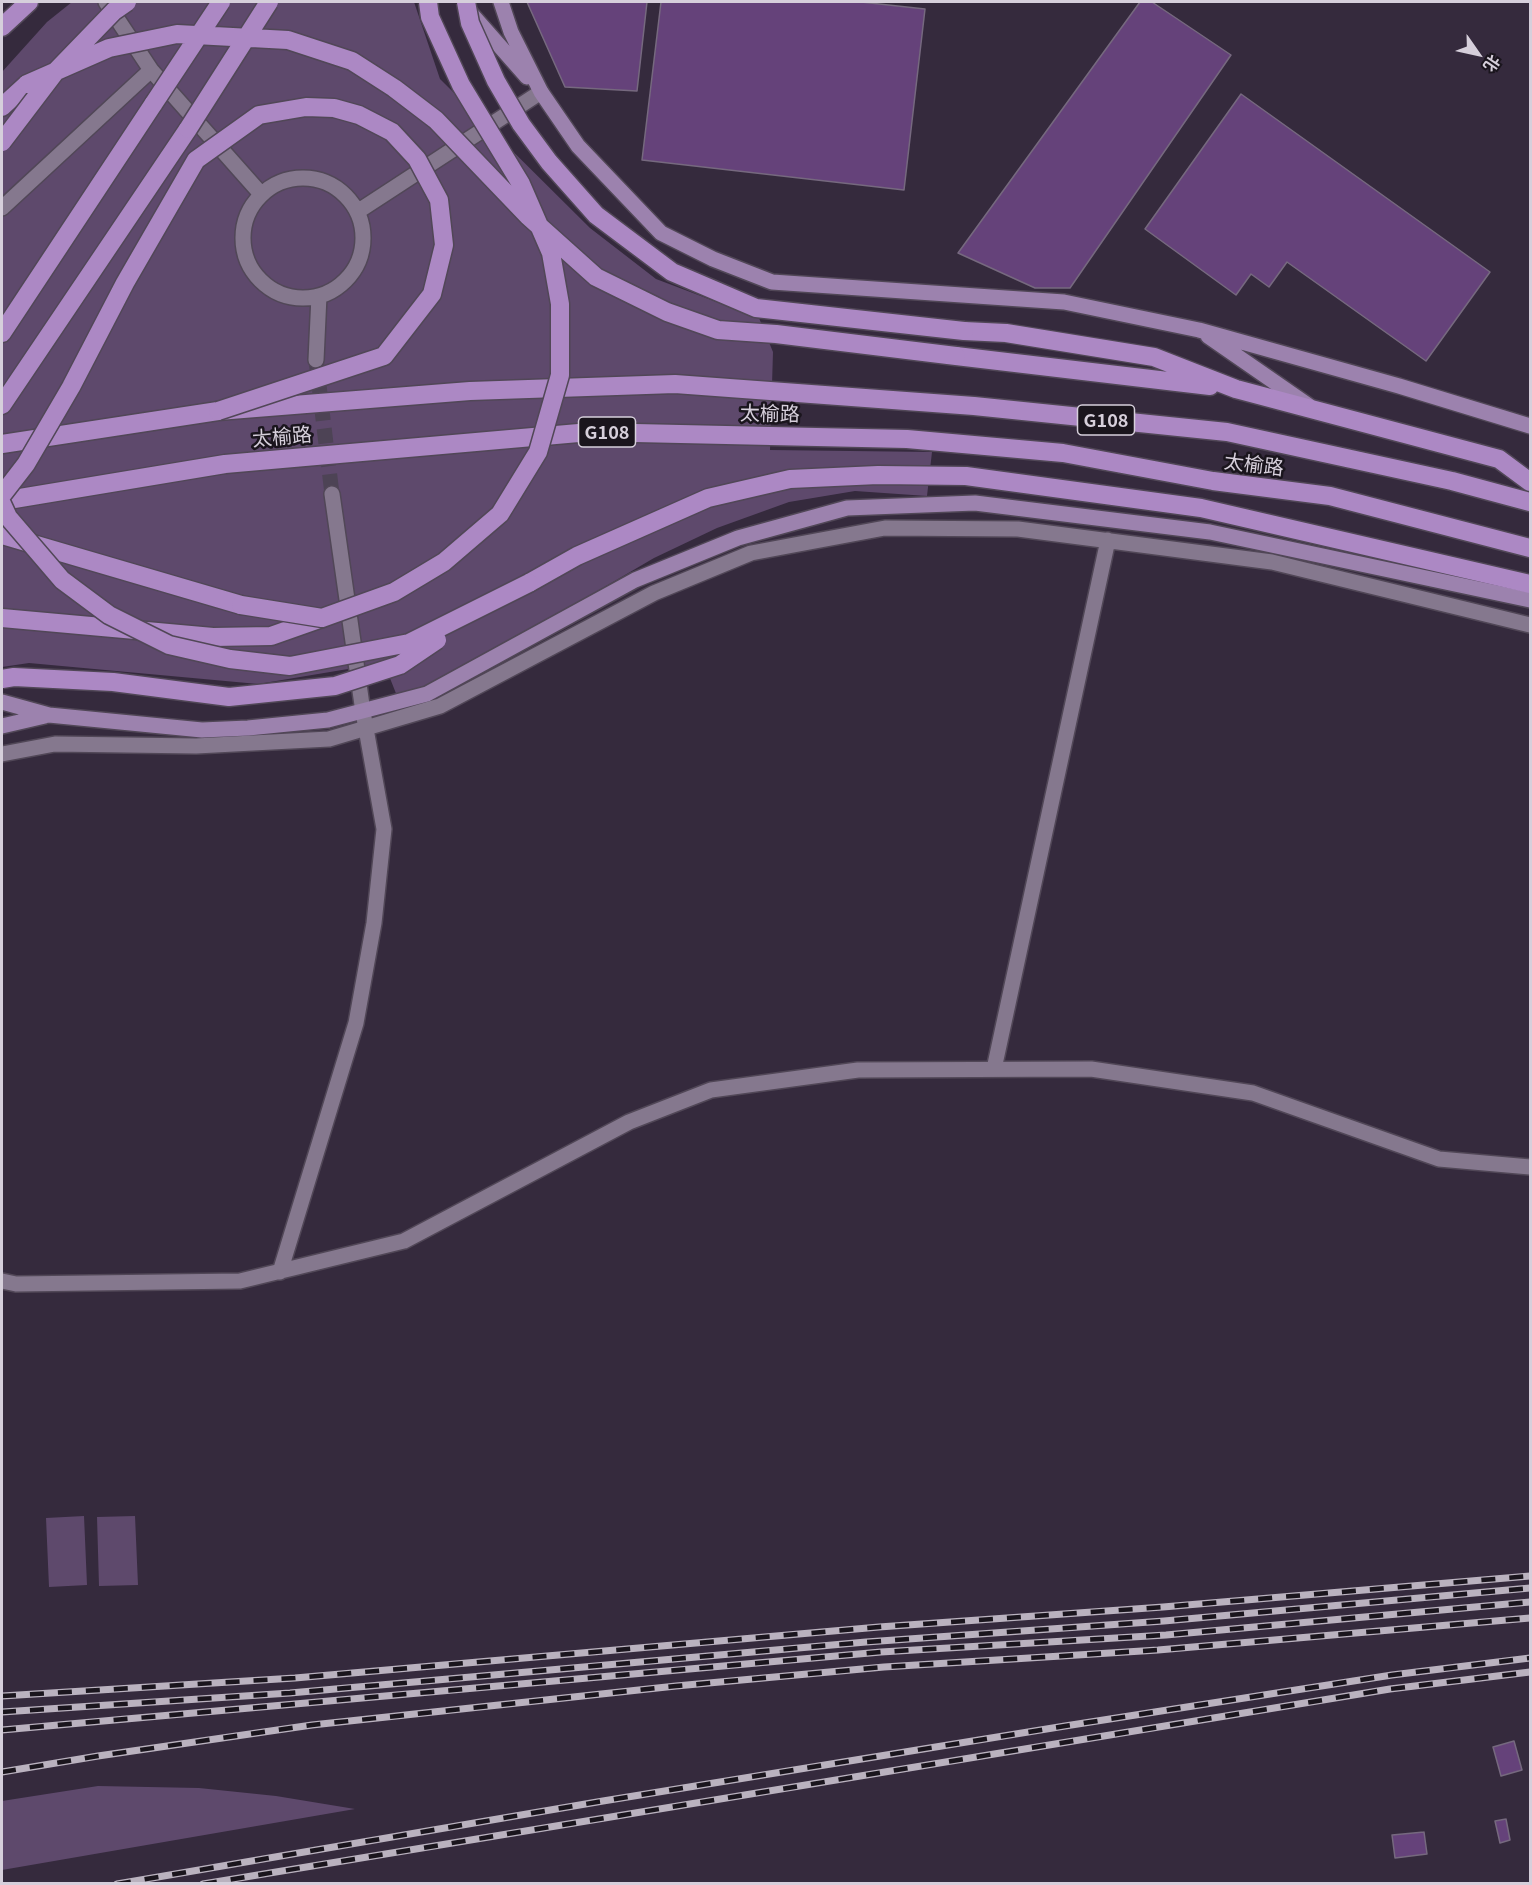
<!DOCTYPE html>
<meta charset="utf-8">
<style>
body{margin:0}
#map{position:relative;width:1532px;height:1885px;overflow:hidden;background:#352a3d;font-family:Georgia,"Noto Sans SC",serif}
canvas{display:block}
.frame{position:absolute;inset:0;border:3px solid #d6cfdb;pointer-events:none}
.north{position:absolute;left:1448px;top:24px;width:60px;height:60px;-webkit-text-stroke:4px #1a151d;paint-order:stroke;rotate:124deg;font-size:16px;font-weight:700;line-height:24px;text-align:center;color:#d6cfdb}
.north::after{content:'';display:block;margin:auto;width:21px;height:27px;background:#d6cfdb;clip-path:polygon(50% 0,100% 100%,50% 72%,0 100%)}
</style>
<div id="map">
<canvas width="1532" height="1885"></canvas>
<div class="frame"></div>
<div class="north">北</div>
</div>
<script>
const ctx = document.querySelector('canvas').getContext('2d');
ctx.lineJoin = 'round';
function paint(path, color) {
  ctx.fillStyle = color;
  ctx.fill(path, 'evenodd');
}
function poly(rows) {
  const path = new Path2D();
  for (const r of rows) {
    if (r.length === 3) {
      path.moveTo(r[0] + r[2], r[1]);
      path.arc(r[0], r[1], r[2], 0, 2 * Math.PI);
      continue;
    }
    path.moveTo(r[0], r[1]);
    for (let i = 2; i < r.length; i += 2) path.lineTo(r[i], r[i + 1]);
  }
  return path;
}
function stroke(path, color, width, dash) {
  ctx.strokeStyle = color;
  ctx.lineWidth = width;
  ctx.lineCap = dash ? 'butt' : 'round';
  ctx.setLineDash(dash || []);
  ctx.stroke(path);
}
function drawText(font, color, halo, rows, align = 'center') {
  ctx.font = font + ' Georgia,"Noto Sans SC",serif';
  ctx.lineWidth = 5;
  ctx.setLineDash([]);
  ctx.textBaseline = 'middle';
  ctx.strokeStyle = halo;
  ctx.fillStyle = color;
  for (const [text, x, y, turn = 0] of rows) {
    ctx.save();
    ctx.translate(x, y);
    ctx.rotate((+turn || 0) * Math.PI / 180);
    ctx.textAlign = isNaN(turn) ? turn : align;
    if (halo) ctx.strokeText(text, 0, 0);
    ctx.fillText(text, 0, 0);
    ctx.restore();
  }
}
const green = poly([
 [72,2,414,2,440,79,590,228,656,279,759,318,773,352,770,450,932,452,927,496,855,491,789,502,717,528,654,558,502,647,426,687,397,696,384,663,258,684,29,663,2,667,2,72,47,22],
 [84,1516,87,1585,49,1587,46,1518],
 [135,1516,138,1585,99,1586,97,1517],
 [98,1786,199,1788,276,1796,355,1809,2,1870,2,1801]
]);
const building = poly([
 [527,2,647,2,637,91,565,87,527,2],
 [661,2,861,2,925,9,904,190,642,160,661,2],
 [1140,2,1152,2,1231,55,1070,288,1035,288,958,253,1140,2],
 [1241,94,1490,272,1426,361,1287,262,1269,287,1251,274,1236,295,1145,229,1241,94],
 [1514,1741,1522,1770,1501,1776,1493,1747,1514,1741],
 [1506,1819,1510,1840,1500,1843,1495,1821,1506,1819],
 [1424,1832,1427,1854,1395,1858,1392,1835,1424,1832]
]);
const minorTunnel = poly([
 [316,360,332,494]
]);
const minor = poly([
 [106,2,151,70,261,194],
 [303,238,60],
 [2,208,151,70],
 [357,212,541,92],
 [316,360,319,296],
 [2,754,55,744,196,746,329,739,440,706,654,593,751,553,885,528,1018,529,1272,562,1530,625],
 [994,1069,1108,540],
 [280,1272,356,1023,374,923,384,829,363,712,332,494],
 [2,1281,16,1284,240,1281,404,1241,629,1122,711,1090,858,1070,1091,1069,1253,1093,1439,1159,1530,1167]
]);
const major = poly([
 [501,2,511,32,541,92,578,146,661,233,713,259,772,282,1064,302,1199,330,1399,386,1530,426],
 [467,9,527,77],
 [1208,336,1309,406],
 [2,702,49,715,202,730,248,728,328,720,427,694,635,580,738,538,847,508,975,503,1210,532,1530,600],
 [2,726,45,716]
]);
const highway = poly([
 [2,27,29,2],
 [2,107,27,84],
 [964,331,1006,333,1154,357,1236,389,1499,459,1530,482],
 [2,333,154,103],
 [956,356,1210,386],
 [2,405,188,129],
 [2,444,218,411,470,391,675,384,974,406,1227,432,1452,481,1530,502],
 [2,501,225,464,590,432,907,439,1063,453,1213,481,1330,496,1530,548],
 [2,535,241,605],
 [529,583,577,556,708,498,790,479,878,475,966,476,1201,508,1530,584],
 [2,618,213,637,271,636,322,618]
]);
const rail = poly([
 [2,1696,295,1678,879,1627,1163,1607,1530,1576],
 [2,1712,290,1693,866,1642,1164,1621,1530,1588],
 [2,1730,881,1652,1166,1635,1530,1602],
 [2,1772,98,1756,312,1725,676,1686,884,1667,1158,1650,1530,1618],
 [117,1884,603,1801,1065,1726,1392,1675,1530,1658],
 [203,1884,1390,1689,1530,1672]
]);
const highwayBridge = poly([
 [466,2,470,23,496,81,521,124,549,162,596,215,672,272,756,308,964,331],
 [27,84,109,48,177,34,288,40,352,61,394,88,436,120,528,216,596,277,667,312,718,330,776,334,956,356],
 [154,103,221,2],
 [188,129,269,2],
 [2,142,56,71,114,11,127,2],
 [2,495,26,464,71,387,125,283,196,160,259,115,306,107,334,108,359,115,392,132,417,159,439,200,444,245,432,294,384,356,218,411],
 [2,504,8,517,62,580,109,615,169,645,230,659,290,666,409,643,529,583],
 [241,605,322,618,394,592,444,562,500,514,538,452,560,375,560,304,551,253,521,184,461,85,430,17,428,2],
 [2,679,14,677,113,682,229,697,335,686,400,665,437,640]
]);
const shields = [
 [1106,420,57],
 [607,432,57]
];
const shieldNames = [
 ["G108",1106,420],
 ["G108",607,432]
];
const streetNames = [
 ["太榆路",770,413,1],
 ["太榆路",282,436,-5],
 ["太榆路",1254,464,7]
];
paint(green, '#5e496c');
paint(building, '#65427a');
stroke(building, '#76697f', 1.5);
stroke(minorTunnel, '#4d4355', 15, [15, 8]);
stroke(minor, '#514757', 18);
stroke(major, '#514757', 18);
stroke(highway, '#514757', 21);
stroke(minor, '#85788e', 15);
stroke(major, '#9c82ae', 15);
stroke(highway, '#ac88c4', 18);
stroke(rail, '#bab2bf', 7);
stroke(rail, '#1a151d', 4.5, [14]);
stroke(highwayBridge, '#514757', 21, []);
stroke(highwayBridge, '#ac88c4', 18);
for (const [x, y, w] of shields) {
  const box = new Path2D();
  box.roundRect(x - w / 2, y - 15, w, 30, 4.5);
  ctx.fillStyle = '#1a151d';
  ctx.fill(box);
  stroke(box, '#d6cfdb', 1.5);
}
drawText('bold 18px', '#d6cfdb', null, shieldNames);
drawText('20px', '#d6cfdb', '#1a151d', streetNames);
</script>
